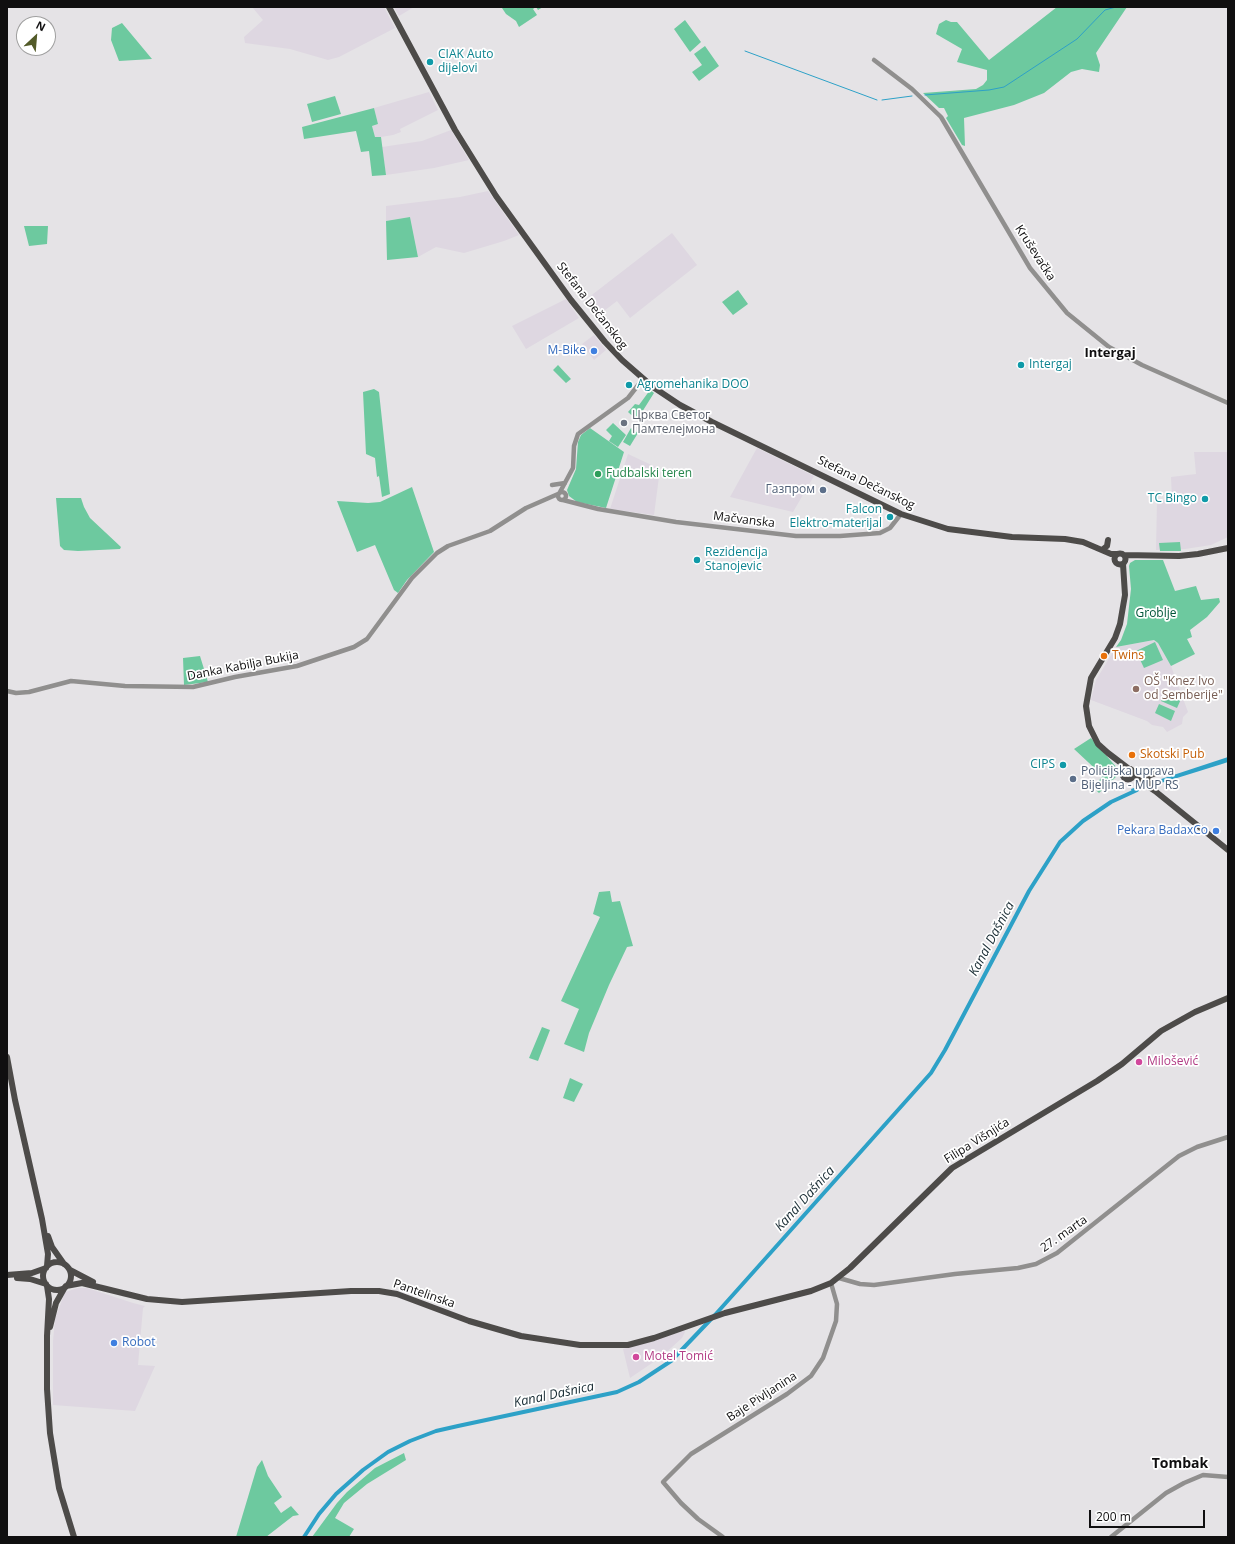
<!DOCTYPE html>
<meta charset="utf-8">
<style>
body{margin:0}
#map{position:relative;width:1235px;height:1544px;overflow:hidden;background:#e5e3e6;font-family:"Open Sans",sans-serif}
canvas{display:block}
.frame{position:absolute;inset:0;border:8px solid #100f10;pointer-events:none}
.north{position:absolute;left:16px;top:16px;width:40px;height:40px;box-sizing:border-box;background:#fff;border:1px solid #9f9f9f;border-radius:50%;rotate:26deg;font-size:11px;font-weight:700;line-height:16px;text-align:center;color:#100f10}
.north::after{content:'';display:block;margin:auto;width:14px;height:18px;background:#535b29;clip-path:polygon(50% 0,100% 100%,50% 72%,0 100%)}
.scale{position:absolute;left:1089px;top:1510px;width:116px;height:18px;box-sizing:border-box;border:2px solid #100f10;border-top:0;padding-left:5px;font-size:12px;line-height:14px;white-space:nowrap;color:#100f10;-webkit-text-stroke:3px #fff;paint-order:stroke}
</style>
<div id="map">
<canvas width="1235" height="1544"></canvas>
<div class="frame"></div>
<div class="north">N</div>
<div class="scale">200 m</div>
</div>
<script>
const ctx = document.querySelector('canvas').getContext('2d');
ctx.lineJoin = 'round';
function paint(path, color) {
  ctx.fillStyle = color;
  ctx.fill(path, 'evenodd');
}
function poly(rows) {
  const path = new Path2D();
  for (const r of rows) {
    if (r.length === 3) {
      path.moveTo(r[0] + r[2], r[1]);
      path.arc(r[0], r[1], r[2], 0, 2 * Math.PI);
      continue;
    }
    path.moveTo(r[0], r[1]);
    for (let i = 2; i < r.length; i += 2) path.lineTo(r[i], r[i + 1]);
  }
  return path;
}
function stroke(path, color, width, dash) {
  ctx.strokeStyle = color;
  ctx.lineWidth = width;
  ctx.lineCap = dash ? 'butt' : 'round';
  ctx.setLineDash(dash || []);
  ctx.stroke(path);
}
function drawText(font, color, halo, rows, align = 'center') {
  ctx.font = font + ' "Open Sans",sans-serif';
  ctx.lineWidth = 3.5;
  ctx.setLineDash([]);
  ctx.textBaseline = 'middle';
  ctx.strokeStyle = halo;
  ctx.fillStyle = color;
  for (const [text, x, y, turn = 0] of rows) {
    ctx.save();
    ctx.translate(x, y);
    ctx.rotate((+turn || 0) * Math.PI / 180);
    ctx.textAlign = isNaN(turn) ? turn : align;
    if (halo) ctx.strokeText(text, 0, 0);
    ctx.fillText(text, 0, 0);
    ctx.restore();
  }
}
const built = poly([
 [252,7,384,7,395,28,339,57,328,60,290,49,245,43,244,37,263,20],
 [394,7,414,7,399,16],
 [429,92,438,110,400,129,401,132,393,135,375,138,372,126,378,124,374,108],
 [451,130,469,160,434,168,386,175,382,147,422,141],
 [488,191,519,235,504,241,464,253,436,247,418,257,410,217,386,221,386,206,460,197],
 [672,233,697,265,630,318,617,301,596,317,584,301],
 [566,299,579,318,526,349,512,326],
 [594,335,606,350,594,360,582,344],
 [757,448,814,476,793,512,730,497],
 [1194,452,1228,452,1228,537,1211,545,1185,549,1156,550,1157,501,1172,499,1171,477,1196,474],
 [628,454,660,469,654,515,610,509],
 [1154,640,1158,643,1171,666,1188,712,1183,717,1182,724,1167,732,1163,727,1152,725,1147,721,1091,700,1096,680,1116,647],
 [78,1288,87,1288,133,1303,145,1306,143,1308,138,1365,155,1366,135,1411,53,1405,53,1341,55,1319,65,1292],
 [684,1331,685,1332,682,1338,661,1357,630,1378,623,1349]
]);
const green = poly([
 [504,7,543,7,538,10,536,7,533,9,537,15,519,27,516,21,506,14,502,8],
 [1057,7,1127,7,1096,53,1100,65,1099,72,1082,69,1071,72,1044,93,1014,105,964,118,965,146,962,145,946,118,948,116,944,108,939,108,923,93,976,89,983,85,987,80,987,70,957,62,962,49,936,34,939,24,946,20,951,22,957,22,989,60],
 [685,20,701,42,690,52,674,29],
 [122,23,152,59,119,61,111,40,112,28],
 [705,46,719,66,699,81,692,72,702,65,694,54],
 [335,96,341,114,312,122,307,104],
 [374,108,378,124,372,126,375,137,381,137,386,175,372,176,369,151,361,152,356,131,304,139,302,127],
 [410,217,418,257,387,260,386,221],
 [24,226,48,226,47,244,29,246],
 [738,290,748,304,733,315,722,302],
 [558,365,571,379,566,383,553,370],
 [374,389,379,392,390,494,382,497,379,476,377,477,375,458,366,454,363,392],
 [650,390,654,393,637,420,628,412,635,404,639,405],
 [613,423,626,435,618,447,609,441,612,436,606,430],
 [590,428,624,452,606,508,577,502,569,496,567,490,576,469,578,442,581,435],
 [631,428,638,433,630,446,623,442],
 [412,487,434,552,407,580,398,593,394,590,375,545,357,552,337,501,368,503,380,502],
 [56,498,81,498,84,507,90,518,121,547,120,549,78,551,64,550,60,546],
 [1180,542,1181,551,1160,551,1159,543],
 [1135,560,1163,560,1175,591,1196,586,1201,600,1219,598,1220,602,1207,617,1190,630,1192,637,1187,639,1195,654,1171,666,1158,643,1154,640,1116,647,1121,640,1127,624,1131,589,1129,566,1130,563],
 [1155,642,1163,660,1144,668,1136,651],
 [200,656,208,682,184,685,183,658],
 [1165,692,1181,699,1177,708,1161,701],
 [1159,704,1175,711,1171,721,1155,713],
 [1091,738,1118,769,1118,775,1099,793,1093,787,1103,776,1074,749],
 [610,891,612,902,620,901,633,946,627,947,609,985,589,1033,584,1052,564,1044,579,1009,561,1001,600,917,593,914,599,892],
 [542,1027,550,1030,538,1061,529,1058],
 [570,1078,583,1084,574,1102,563,1098],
 [404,1453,406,1460,367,1484,344,1503,335,1518,354,1529,349,1537,312,1537,337,1503,347,1492,375,1468],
 [262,1460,268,1476,282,1497,274,1503,281,1513,291,1506,299,1515,293,1516,266,1537,236,1537,257,1467]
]);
const water = poly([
 [1228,757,1228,762,1222,764,1132,792,1131,789]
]);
const stream = poly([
 [745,51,877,100],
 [925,95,989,90,1004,87,1077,39,1105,10,1116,7],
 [882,100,912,96]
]);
const canal = poly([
 [304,1537,319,1514,336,1494,363,1470,388,1452,410,1441,436,1431,458,1426,617,1392,639,1382,671,1361,715,1315,931,1073,945,1050,1029,891,1060,842,1083,821,1111,802,1137,790]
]);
const minor = poly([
 [874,60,912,89,941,117,1030,268,1067,313,1109,347,1142,365,1228,403],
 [552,485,565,483],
 [562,496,4],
 [560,492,573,468,574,446,578,434,628,398,643,379],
 [563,500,598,509,676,522,796,536,840,536,880,533,890,528,901,514],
 [7,691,16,693,29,692,71,681,125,686,193,687,235,677,297,666,354,647,367,639,412,578,437,553,448,546,490,531,526,508,558,494],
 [839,1278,860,1284,874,1285,955,1274,1018,1268,1036,1264,1057,1253,1179,1156,1197,1147,1228,1137],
 [723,1537,698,1519,681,1503,663,1482,691,1454,787,1394,811,1376,823,1358,836,1321,837,1304,831,1283],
 [1111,1537,1166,1493,1184,1483,1203,1475,1228,1477]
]);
const major = poly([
 [389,7,455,130,496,196,571,300,605,342,622,360,653,387,680,405,712,422,901,514,948,529,1012,537,1065,539,1083,542,1111,554,1117,554],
 [1102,550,1107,546,1108,540],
 [1120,559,5.5],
 [1124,555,1179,556,1198,554,1228,548],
 [1123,564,1125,595,1120,624,1115,638,1091,678,1086,706,1089,726,1098,744,1108,753,1129,769],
 [1128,774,5.5],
 [1133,776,1155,791,1228,850],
 [1151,786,1147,781,1148,776,1159,772],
 [7,1057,15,1100,42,1219,48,1254,47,1266],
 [48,1236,52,1247,64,1264],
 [57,1276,14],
 [70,1270,93,1282],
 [7,1275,32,1273,46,1268],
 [17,1278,30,1279,46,1284],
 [47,1286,49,1299,47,1336,47,1389,50,1433,59,1488,74,1537],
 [66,1286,82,1283,147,1299,182,1302,351,1291,379,1291,397,1294,469,1321,521,1336,580,1345,628,1345,654,1338,725,1313,811,1291,831,1283,850,1268,952,1168,1097,1081,1122,1064,1161,1031,1195,1012,1228,998],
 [50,1327,56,1303,65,1287]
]);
const markers = [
 [430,62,4,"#0f9aa8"],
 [594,351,4,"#3f7fe0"],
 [1021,365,4,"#0f9aa8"],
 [629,385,4,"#0f9aa8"],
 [624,423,4,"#6b7280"],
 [598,474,4,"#2e9e5b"],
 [823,490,4,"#5c6f8a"],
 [1205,499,4,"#0f9aa8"],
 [890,517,4,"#0f9aa8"],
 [697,560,4,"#0f9aa8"],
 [1104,656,4,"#e8710a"],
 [1136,689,4,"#8d6e63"],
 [1132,755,4,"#e8710a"],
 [1063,765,4,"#0f9aa8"],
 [1073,779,4,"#5c6f8a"],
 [1216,831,4,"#3f7fe0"],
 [1139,1062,4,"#d1479c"],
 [114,1343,4,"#3f7fe0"],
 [636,1357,4,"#d1479c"]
];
const cultureNames = [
 ["CIAK Auto",438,55],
 ["dijelovi",438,69],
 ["Intergaj",1029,365],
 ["Agromehanika DOO",637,385],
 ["TC Bingo",1197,499,"right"],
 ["Falcon",882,510,"right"],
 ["Elektro-materijal",882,524,"right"],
 ["Rezidencija",705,553],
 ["Stanojevic",705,567],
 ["CIPS",1055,765,"right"]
];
const streetNames = [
 ["Kruševačka",1035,253,57],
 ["Stefana Dečanskog",592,306,52],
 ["Stefana Dečanskog",866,483,26],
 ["Mačvanska",744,520,7],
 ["Danka Kabilja Bukija",243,666,-11],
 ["Filipa Višnjića",977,1141,-32],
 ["27. marta",1064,1234,-35],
 ["Pantelinska",424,1294,19],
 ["Baje Pivljanina",762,1397,-33]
];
const shopNames = [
 ["M-Bike",586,351],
 ["Pekara BadaxCo",1208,831],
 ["Robot",122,1343,"left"]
];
const worshipNames = [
 ["Црква Светог",632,416],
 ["Памтелејмона",632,430]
];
const leisureNames = [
 ["Fudbalski teren",606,474]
];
const serviceNames = [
 ["Газпром",815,490],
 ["Policijska uprava",1081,772,"left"],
 ["Bijeljina - MUP RS",1081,786,"left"]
];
const parkNames = [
 ["Groblje",1156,614]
];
const foodNames = [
 ["Twins",1112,656],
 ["Skotski Pub",1140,755]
];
const educationNames = [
 ["OŠ \"Knez Ivo",1144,682],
 ["od Semberije\"",1144,696]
];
const hotelNames = [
 ["Milošević",1147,1062],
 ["Motel Tomić",644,1357]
];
const neighbourhoodNames = [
 ["Intergaj",1110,353]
];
const waterNames = [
 ["Kanal Dašnica",992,939,-62],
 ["Kanal Dašnica",805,1199,-48],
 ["Kanal Dašnica",554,1395,-12]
];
const quarterNames = [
 ["Tombak",1180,1464]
];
paint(built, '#ded7e1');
paint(green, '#6dc99f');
paint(water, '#2da1c7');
stroke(stream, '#2da1c7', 1);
stroke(canal, '#2da1c7', 4);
stroke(minor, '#908f8e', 4.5);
stroke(major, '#4d4b49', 6);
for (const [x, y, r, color] of markers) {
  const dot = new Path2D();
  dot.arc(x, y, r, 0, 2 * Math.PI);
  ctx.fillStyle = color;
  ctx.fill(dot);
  stroke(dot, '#fff', 1.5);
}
drawText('12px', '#0d838f', '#fff', cultureNames, 'left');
drawText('12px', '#100f10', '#fff', streetNames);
drawText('12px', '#366cbe', '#fff', shopNames, 'right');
drawText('12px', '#5b616d', '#fff', worshipNames, 'left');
drawText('12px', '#27864d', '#fff', leisureNames, 'left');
drawText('12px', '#4e5e75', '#fff', serviceNames, 'right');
drawText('12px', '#015539', '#fff', parkNames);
drawText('12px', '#c56008', '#fff', foodNames, 'left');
drawText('12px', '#785e54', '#fff', educationNames, 'left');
drawText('12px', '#b23c85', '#fff', hotelNames, 'left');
drawText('bold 13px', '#100f10', '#fff', neighbourhoodNames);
drawText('italic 13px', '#1a2d35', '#fff', waterNames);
drawText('bold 14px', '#100f10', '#fff', quarterNames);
</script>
